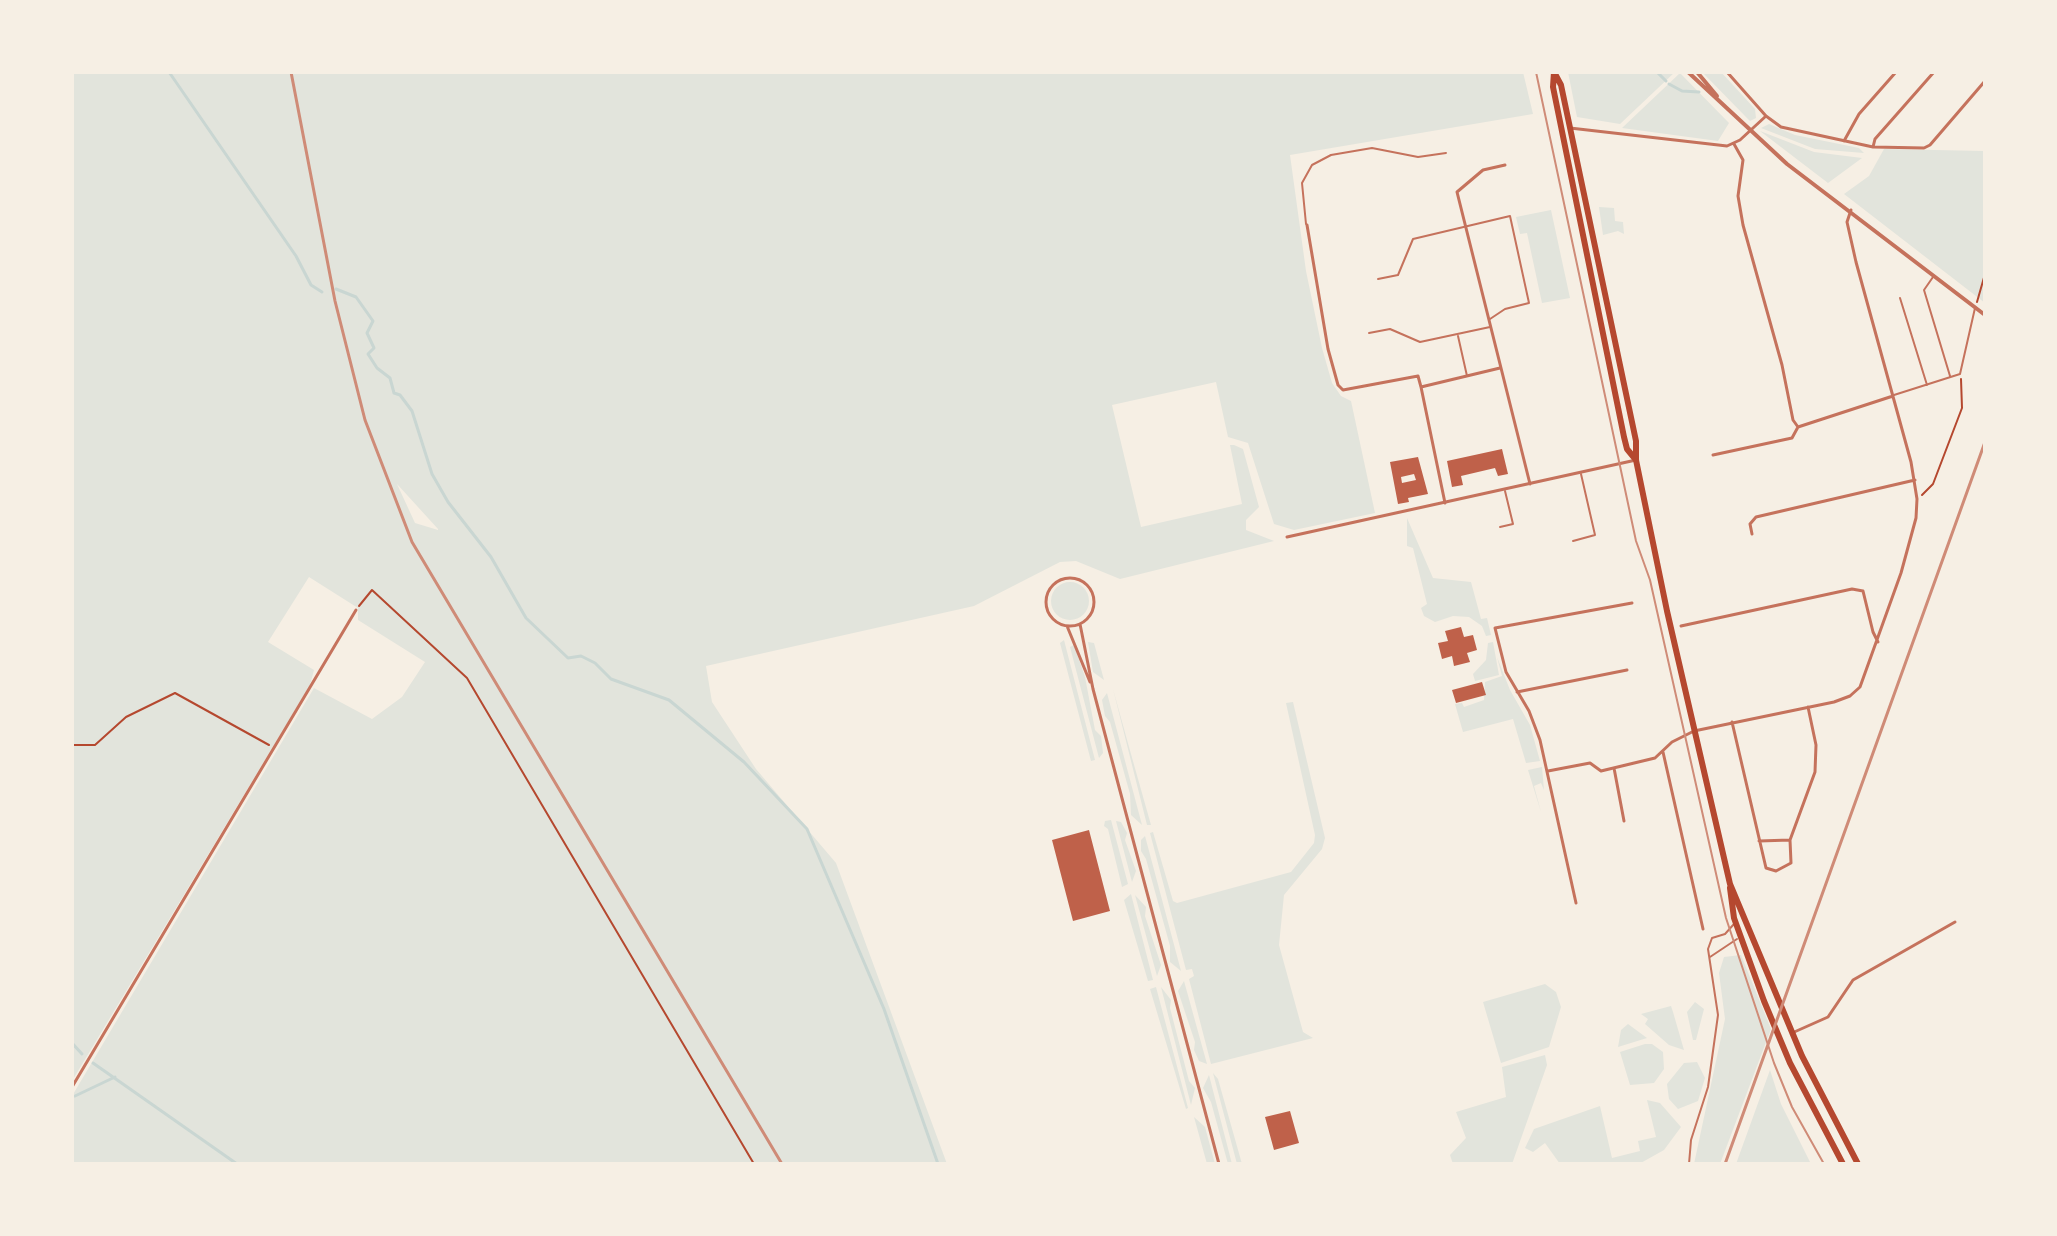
<!DOCTYPE html>
<style>
body{margin:0}
#map{position:relative;width:2057px;height:1236px;overflow:hidden;background:#f6efe4;font-family:Overpass,sans-serif}
canvas{display:block}
.frame{position:absolute;inset:0;border:74px solid #f6efe4;pointer-events:none}
</style>
<div id="map">
<canvas width="2057" height="1236"></canvas>
<div class="frame"></div>
</div>
<script>
const ctx = document.querySelector('canvas').getContext('2d');
ctx.lineJoin = 'round';
function paint(path, color) {
  ctx.fillStyle = color;
  ctx.fill(path, 'evenodd');
}
function poly(rows) {
  const path = new Path2D();
  for (const r of rows) {
    if (r.length === 3) {
      path.moveTo(r[0] + r[2], r[1]);
      path.arc(r[0], r[1], r[2], 0, 2 * Math.PI);
      continue;
    }
    path.moveTo(r[0], r[1]);
    for (let i = 2; i < r.length; i += 2) path.lineTo(r[i], r[i + 1]);
  }
  return path;
}
function stroke(path, color, width, dash) {
  ctx.strokeStyle = color;
  ctx.lineWidth = width;
  ctx.lineCap = dash ? 'butt' : 'round';
  ctx.setLineDash(dash || []);
  ctx.stroke(path);
}
const green = poly([
 [72,72,1523,72,1533,114,1290,155,1306,271,1322,348,1332,383,1341,396,1351,401,1375,513,1294,530,1274,524,1248,443,1228,437,1216,382,1112,405,1141,527,1242,504,1230,445,1234,445,1243,449,1259,507,1246,520,1246,530,1274,541,1120,579,1076,561,1060,562,974,606,706,666,712,702,756,769,836,863,947,1164,72,1164,72,1096,314,688,372,719,402,697,425,662,358,620,358,608,309,577,268,642,314,670,310,685,72,1081],
 [397,484,438,529,438,530,415,523],
 [1568,72,1675,72,1620,124,1577,117],
 [1702,72,1721,72,1755,109,1756,118,1750,121,1745,116],
 [1680,73,1729,123,1718,141,1622,128],
 [1769,124,1795,135,1859,148,1864,153,1815,149,1761,128],
 [1760,131,1814,152,1862,158,1828,183],
 [1884,149,1985,151,1985,303,1844,194,1869,176],
 [1599,207,1614,208,1615,221,1623,222,1624,234,1618,231,1603,235],
 [1551,210,1570,298,1542,303,1527,233,1520,234,1516,217],
 [1407,518,1433,578,1471,582,1481,619,1487,618,1491,635,1486,636,1482,626,1469,617,1453,616,1435,622,1424,616,1421,608,1427,604,1413,548,1407,546],
 [1070,601,19],
 [1064,640,1095,760,1091,761,1060,643],
 [1088,642,1094,643,1104,680,1093,672],
 [1493,642,1499,675,1475,681,1473,674,1486,660,1488,643],
 [1074,645,1085,677,1095,730,1101,736,1103,753,1099,758,1070,647],
 [1497,657,1510,690,1530,725,1540,761,1526,763,1513,719,1463,732,1455,704,1462,703,1464,707,1484,700,1485,682,1502,676],
 [1113,689,1129,747,1151,825,1147,825],
 [1107,693,1142,825,1131,815,1130,794,1110,722,1105,716,1102,700],
 [1293,702,1325,838,1322,849,1284,895,1279,945,1303,1032,1313,1038,1211,1064,1189,979,1194,976,1192,969,1186,970,1150,833,1153,832,1173,901,1177,903,1291,872,1314,843,1315,835,1286,703],
 [1542,767,1544,790,1541,783,1534,786,1541,812,1528,770],
 [1111,820,1128,884,1122,887,1108,829,1104,826,1105,821],
 [1116,821,1121,822,1127,833,1125,840,1136,871,1132,882],
 [1145,836,1181,971,1170,962,1170,946,1146,859,1141,851,1141,840],
 [1131,894,1153,980,1148,981,1124,900],
 [1135,895,1146,907,1145,916,1161,965,1157,976],
 [1741,955,1771,1029,1720,1164,1694,1164,1725,1019,1719,973,1724,957],
 [1184,981,1207,1064,1199,1061,1194,1050,1195,1042,1178,991],
 [1545,984,1556,992,1561,1007,1549,1047,1501,1063,1483,1002],
 [1156,987,1188,1108,1186,1109,1150,989],
 [1161,987,1171,1000,1170,1008,1189,1081,1195,1088,1191,1105],
 [1695,1002,1704,1009,1696,1040,1693,1040,1687,1012],
 [1671,1006,1673,1012,1684,1050,1669,1045,1645,1024,1648,1019,1641,1014],
 [1628,1024,1647,1038,1618,1047,1621,1030],
 [1645,1044,1652,1044,1663,1052,1664,1069,1654,1083,1630,1085,1620,1052],
 [1545,1055,1547,1065,1512,1164,1453,1164,1450,1155,1466,1138,1456,1112,1506,1097,1502,1067],
 [1697,1062,1705,1078,1698,1101,1678,1109,1669,1099,1667,1084,1684,1063],
 [1770,1070,1781,1104,1811,1164,1736,1164],
 [1213,1073,1218,1079,1242,1164,1237,1164],
 [1209,1075,1232,1164,1228,1164,1211,1102,1203,1088],
 [1647,1100,1660,1103,1681,1127,1664,1150,1639,1164,1560,1164,1545,1143,1533,1152,1525,1148,1534,1129,1600,1106,1612,1158,1640,1151,1638,1141,1656,1137],
 [1194,1117,1205,1127,1215,1164,1207,1164]
]);
const stream = poly([
 [169,72,296,256,311,285,322,292],
 [1657,72,1666,81],
 [1669,84,1682,91,1699,92],
 [336,289,356,297,373,321,367,333,374,348,368,354,377,368,390,378,394,393,400,395,412,411,432,474,448,502,491,557,526,618,568,658,581,656,595,663,611,679,669,700,744,762,807,829,884,1009,938,1164],
 [72,1043,82,1054],
 [93,1063,237,1164],
 [75,1096,115,1077]
]);
const building = poly([
 [1502,449,1508,474,1498,476,1495,468,1461,476,1463,485,1452,487,1447,461],
 [1418,457,1428,494,1408,498,1409,502,1398,504,1390,462],
 [1414,474,1416,480,1402,483,1401,477],
 [1461,627,1464,637,1473,635,1477,650,1467,653,1470,662,1454,666,1452,656,1442,659,1438,643,1448,641,1445,631],
 [1482,682,1486,695,1456,703,1452,690],
 [1089,830,1110,911,1073,921,1052,840],
 [1290,1111,1299,1143,1274,1150,1265,1117]
]);
const path = poly([
 [1977,302,1985,274],
 [1922,495,1933,484,1962,408,1961,379],
 [359,606,372,590,467,678,754,1164],
 [72,745,95,745,126,717,175,693,269,745]
]);
const service = poly([
 [1306,224,1302,183,1312,165,1331,155,1372,148,1418,157,1446,153],
 [1933,277,1924,290,1950,376],
 [1378,279,1398,275,1413,239,1510,216,1529,303,1505,309,1490,319],
 [1900,298,1927,385],
 [1369,333,1390,329,1420,342,1490,327],
 [1458,336,1467,376],
 [1894,395,1960,374,1975,308],
 [1500,527,1513,524,1505,491],
 [1573,541,1595,535,1581,474],
 [1710,957,1737,939],
 [1689,1164,1691,1140,1708,1087,1718,1015,1708,949,1712,938,1725,934,1734,924]
]);
const minor = poly([
 [1727,72,1766,116,1781,127,1873,147,1924,148,1930,145,1985,81],
 [1570,128,1727,146,1740,140,1766,116],
 [1844,141,1859,114,1896,72],
 [1734,144,1743,160,1738,196,1743,225,1782,365,1793,420,1798,427],
 [1873,147,1875,139,1934,72],
 [1505,165,1483,170,1457,192,1530,484],
 [1307,225,1328,349,1338,385,1343,390,1418,376,1421,387],
 [1713,455,1792,438,1798,427,1893,396],
 [1445,503,1421,387,1500,368],
 [1752,534,1750,524,1756,517,1915,480],
 [1287,537,1636,460],
 [1070,602,24],
 [1080,624,1093,689,1219,1164],
 [1067,626,1090,682],
 [1681,626,1852,589,1863,591,1873,632,1878,642],
 [1517,692,1627,670],
 [1732,722,1766,868,1776,871,1791,863,1790,840,1815,772,1816,745,1808,707],
 [1663,752,1703,929],
 [1614,768,1624,821],
 [1548,771,1590,763,1601,771,1655,758,1672,742,1694,731,1834,702,1850,696,1860,687,1901,573,1916,518,1917,499,1911,462,1856,262,1847,222,1851,210],
 [1759,841,1790,840],
 [1576,903,1540,740,1529,711,1506,672,1495,628,1632,603],
 [1792,1033,1828,1017,1853,980,1955,922],
 [72,1087,356,610]
]);
const tertiary = poly([
 [1688,72,1787,164,1985,315],
 [1697,72,1717,96]
]);
const trunk = poly([
 [1554,72,1561,85,1636,441,1636,460,1667,611,1730,884,1802,1056,1858,1164],
 [1554,72,1553,87,1624,437,1627,449,1636,460],
 [1730,888,1734,918,1764,1001,1790,1063,1843,1164]
]);
const tram = poly([
 [1536,72,1636,541,1650,580,1726,918,1774,1063,1792,1107,1824,1164]
]);
const rail = poly([
 [291,72,335,301,365,420,412,542,782,1164],
 [1725,1164,1985,442]
]);
paint(green, '#e2e4dc');
stroke(stream, '#c9d6d2', 3);
paint(building, '#bf614a');
stroke(path, '#b5482f', 2);
stroke(service, '#c5725c', 2);
stroke(minor, '#c5725c', 3);
stroke(tertiary, '#c5725c', 4);
stroke(trunk, '#b5482f', 6);
stroke(tram, '#cf8b77', 2);
stroke(rail, '#cf8b77', 3);
</script>
